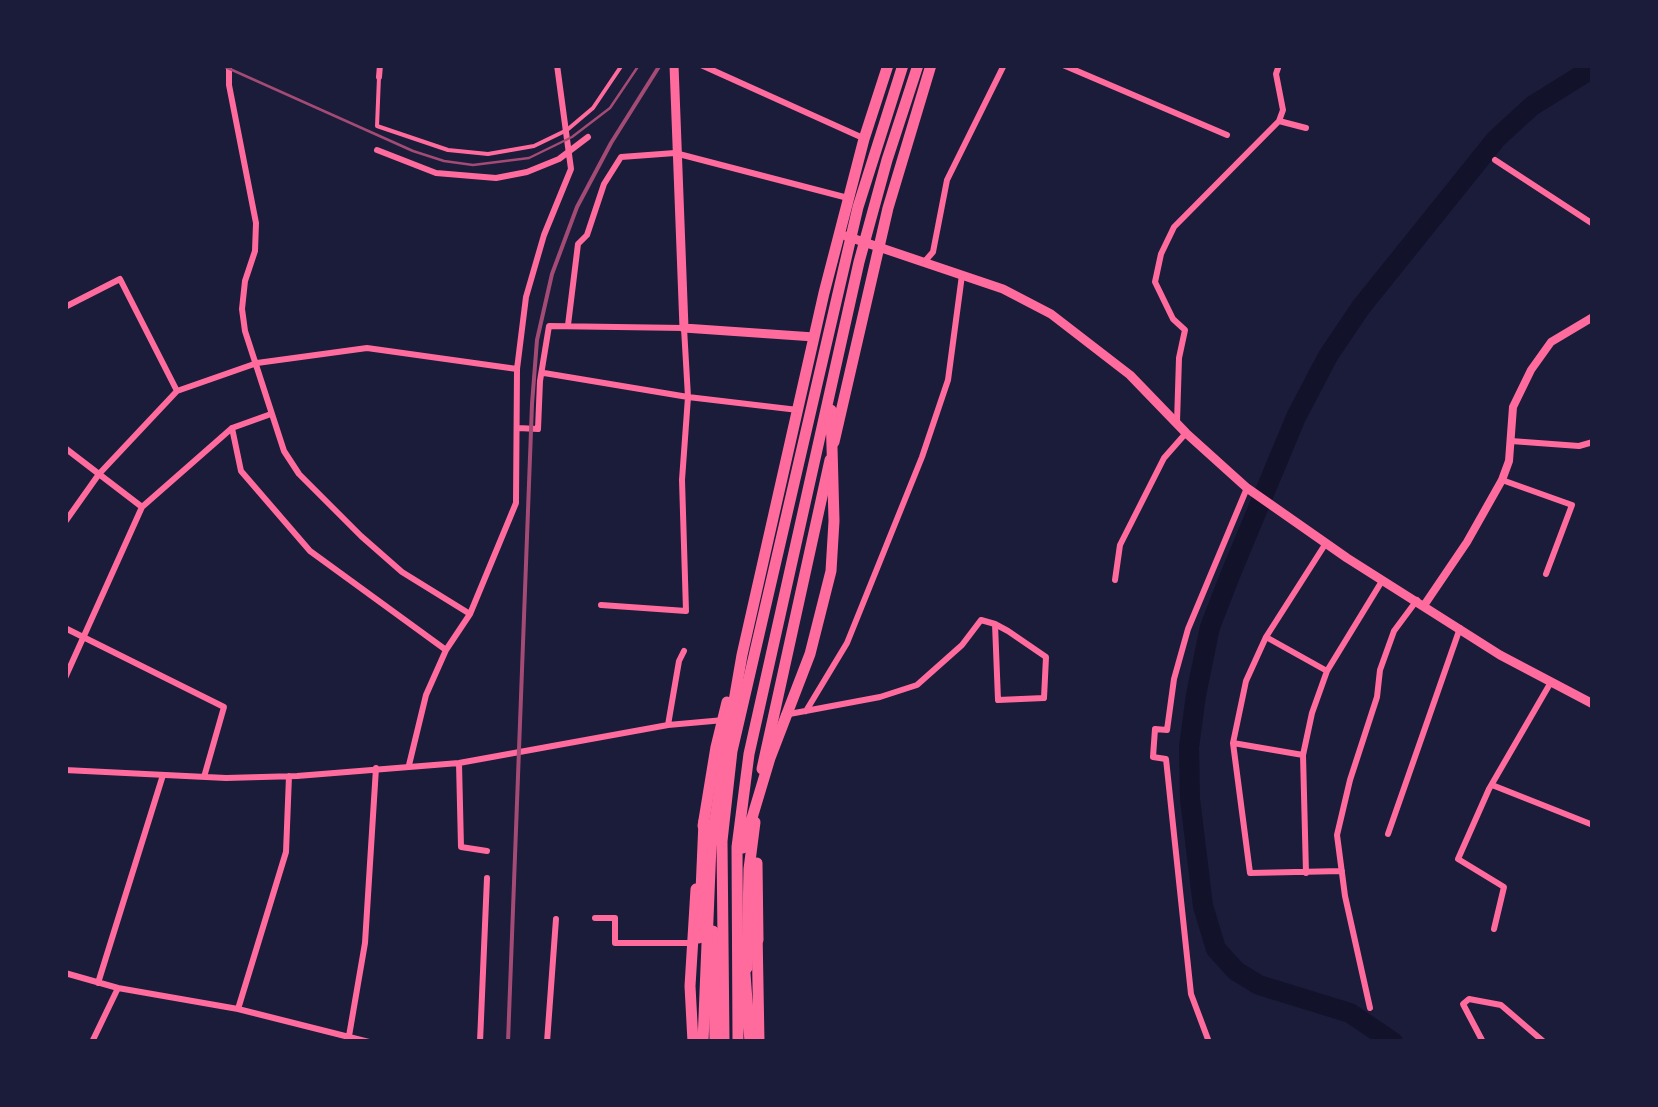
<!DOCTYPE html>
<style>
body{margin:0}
#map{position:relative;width:1658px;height:1107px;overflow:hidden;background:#1b1b3a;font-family:"Alegreya Sans",sans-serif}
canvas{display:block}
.frame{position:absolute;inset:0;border:68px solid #1b1b3a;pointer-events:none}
</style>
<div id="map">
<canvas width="1658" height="1107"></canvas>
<div class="frame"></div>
</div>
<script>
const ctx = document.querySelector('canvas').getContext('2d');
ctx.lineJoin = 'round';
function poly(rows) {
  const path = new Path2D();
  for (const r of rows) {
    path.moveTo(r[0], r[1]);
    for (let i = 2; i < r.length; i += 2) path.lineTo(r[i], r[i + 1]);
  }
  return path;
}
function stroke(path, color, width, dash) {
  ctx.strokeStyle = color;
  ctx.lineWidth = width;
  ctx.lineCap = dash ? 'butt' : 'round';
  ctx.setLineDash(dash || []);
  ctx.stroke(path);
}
const river = poly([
 [1393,1042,1350,1013,1259,985,1236,971,1216,949,1203,906,1190,799,1189,747,1196,695,1210,627,1231,573,1296,417,1328,356,1361,307,1496,139,1532,106,1593,68]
]);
const service = poly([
 [379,77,377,126,448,150,488,154,534,146,567,130,593,108,622,65]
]);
const minor = poly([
 [229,65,229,85,256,223,255,251,245,281,242,309,245,331,284,451,299,474,361,536,402,572,470,614],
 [701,65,863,138],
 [1063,65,1227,135],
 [379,77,380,65],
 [1279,121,1306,128],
 [377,150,436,173,496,178,527,172,559,159,588,137],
 [1495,160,1593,224],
 [926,260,933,252,947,180,1004,65],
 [65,307,120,279,177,391],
 [568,325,578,244,587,235,604,184,621,157,675,153,848,198],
 [544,373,688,397,798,410],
 [1177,422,1179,358,1185,330,1173,319,1155,282,1161,254,1174,227,1279,121,1283,110,1276,74,1279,65],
 [232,428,241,471,310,551,446,650],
 [518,428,538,429,540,381,549,326,684,328,688,397,682,480,686,611,601,605],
 [1511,441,1579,446,1593,442],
 [65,448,142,507],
 [1502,480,1572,505,1546,574],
 [65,522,99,474,177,391,257,363,367,348,517,369],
 [1326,543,1266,637,1246,681,1233,743,1250,873,1342,871],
 [1115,580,1120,545,1164,458,1186,433],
 [65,628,224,707,204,777],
 [1266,637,1327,671],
 [65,678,142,507,232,428,271,414],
 [806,711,847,643,922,457,948,380,962,275],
 [784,715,880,697,917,685,962,645,981,620,995,624,1008,631,1046,657,1044,698,998,700,995,624],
 [668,725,679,661,684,651],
 [1233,743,1303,755],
 [459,763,461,847,487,851],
 [409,765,426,695,446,650,470,614,516,503,517,369,526,297,544,235,571,169,557,65],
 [65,770,226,778,297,776,459,763,668,725,724,720],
 [1492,785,1593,825],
 [1388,834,1460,628],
 [1306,873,1303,755,1312,713,1327,671,1382,581],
 [595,918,615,918,615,943,692,943],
 [1494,929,1504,887,1458,859,1489,789,1551,682],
 [65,973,118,988,238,1009,369,1042],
 [98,983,163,775],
 [1370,1008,1345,896,1337,835,1350,780,1377,697,1380,670,1394,631,1417,600],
 [238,1009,286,852,289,776],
 [349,1036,365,943,376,768],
 [92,1042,118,988],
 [480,1042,487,878],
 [547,1042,556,919],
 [1209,1042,1191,994,1166,759,1153,757,1155,729,1167,730,1174,679,1188,629,1247,488],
 [1483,1042,1463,1004,1469,999,1501,1005,1544,1042]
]);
const tertiary = poly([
 [1425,604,1467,542,1502,480,1509,461,1513,407,1531,370,1551,342,1593,317]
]);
const secondary = poly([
 [674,65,684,328,814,337],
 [846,236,1003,289,1051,314,1130,375,1186,433,1247,488,1347,558,1500,655,1593,704]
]);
const trunk = poly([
 [834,442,888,208,931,65],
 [725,753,742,655,824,293,864,139,888,65],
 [762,769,830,460],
 [703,826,716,747,727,702],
 [757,863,758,940],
 [713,931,715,1042],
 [747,968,749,869,755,822],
 [693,1042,690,986,696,889]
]);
const motorway = poly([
 [743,848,770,758,810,654,831,571,834,521,831,410],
 [757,930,759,1042],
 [699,938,704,821],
 [744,960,750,1042],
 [703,1042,711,845,726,748],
 [724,1042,722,841,732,751,858,207,903,65],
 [738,1042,737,847,749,754,859,262,887,160,918,65]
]);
const tram = poly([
 [221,65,413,151,444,161,473,165,529,158,572,137,610,108,639,65]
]);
const rail = poly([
 [508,1042,532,404,537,340,552,274,577,207,611,143,660,65]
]);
stroke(river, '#12122b', 20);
stroke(service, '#ff6b9d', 4);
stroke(minor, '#ff6b9d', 6);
stroke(tertiary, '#ff6b9d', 8);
stroke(secondary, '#ff6b9d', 9);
stroke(trunk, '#ff6b9d', 11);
stroke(motorway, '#ff6b9d', 11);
stroke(tram, '#a44b75', 2.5);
stroke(rail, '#a44b75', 4);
</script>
